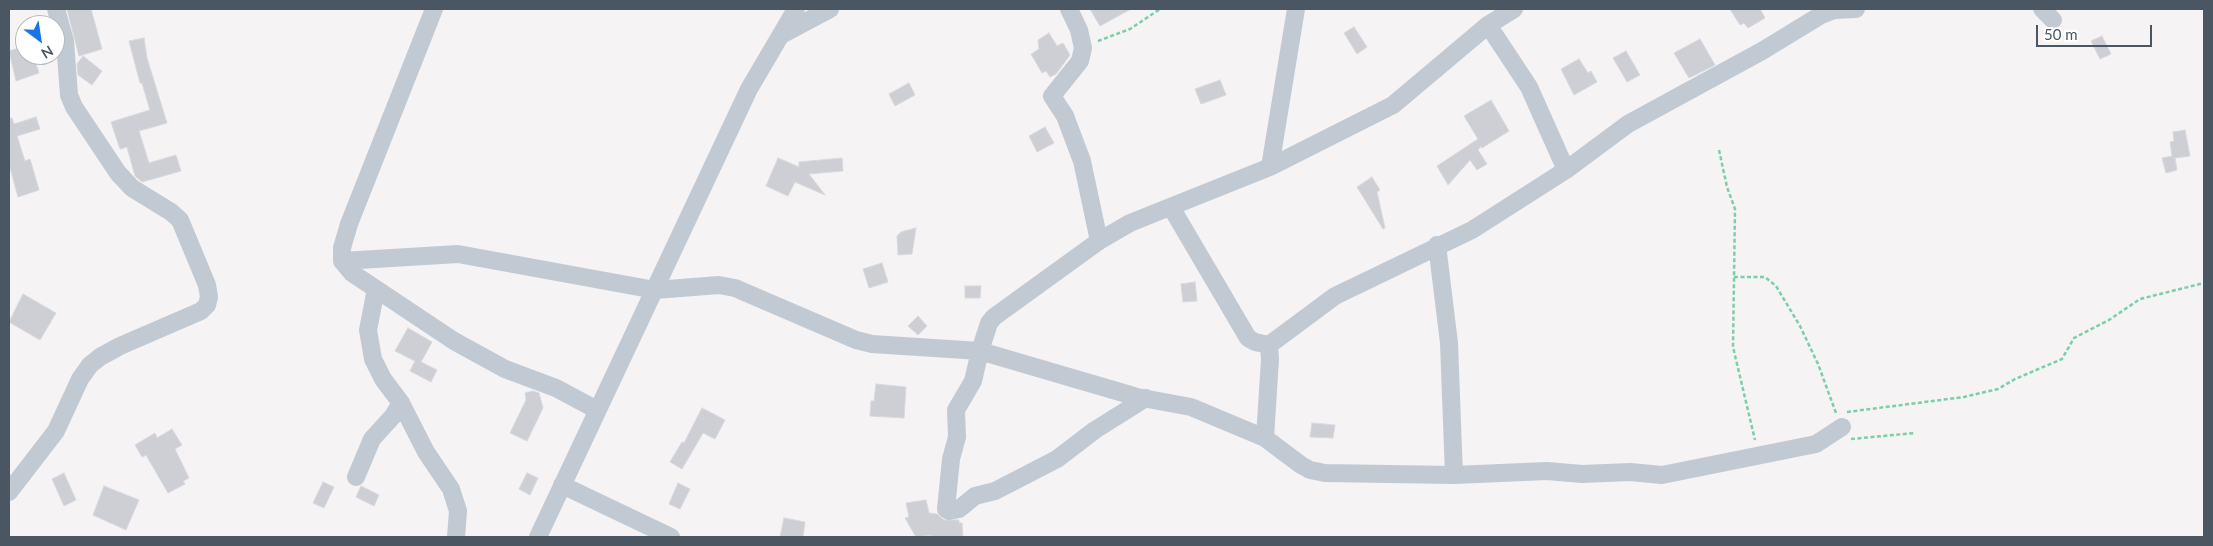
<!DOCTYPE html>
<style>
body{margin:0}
#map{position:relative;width:2213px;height:546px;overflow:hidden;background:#f5f3f3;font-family:Lato,sans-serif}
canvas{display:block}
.frame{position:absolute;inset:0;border:10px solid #4a5661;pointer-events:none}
.north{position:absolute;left:15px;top:15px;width:50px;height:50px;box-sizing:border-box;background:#fff;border:1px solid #b7bbc0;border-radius:50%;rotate:149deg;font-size:14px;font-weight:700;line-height:20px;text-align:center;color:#4a5661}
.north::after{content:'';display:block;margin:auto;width:18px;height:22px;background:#1a73e8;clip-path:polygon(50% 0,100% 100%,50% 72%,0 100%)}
.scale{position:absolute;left:2036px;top:25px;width:116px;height:22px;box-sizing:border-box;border:2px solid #4a5661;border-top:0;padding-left:6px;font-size:15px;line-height:18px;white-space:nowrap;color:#4a5661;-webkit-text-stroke:4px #fff;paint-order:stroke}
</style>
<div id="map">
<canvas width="2213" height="546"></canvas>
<div class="frame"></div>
<div class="north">N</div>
<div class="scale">50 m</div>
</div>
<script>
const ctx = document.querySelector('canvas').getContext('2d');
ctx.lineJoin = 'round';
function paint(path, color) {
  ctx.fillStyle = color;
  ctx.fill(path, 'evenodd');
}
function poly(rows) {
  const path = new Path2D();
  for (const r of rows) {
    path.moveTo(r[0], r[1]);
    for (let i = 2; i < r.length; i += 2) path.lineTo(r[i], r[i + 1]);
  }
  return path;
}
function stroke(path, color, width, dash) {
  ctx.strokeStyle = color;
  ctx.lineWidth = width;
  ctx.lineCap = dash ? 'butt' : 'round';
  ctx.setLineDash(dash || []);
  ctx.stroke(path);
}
const building = poly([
 [67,9,91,9,102,49,79,56,67,9],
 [1090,9,1131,9,1100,26,1090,9],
 [1730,9,1760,9,1765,18,1748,28,1744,23,1740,25,1730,9],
 [1354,27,1367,47,1357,54,1344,33,1354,27],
 [1049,33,1057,46,1063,43,1070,55,1056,74,1050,77,1046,71,1042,73,1031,54,1039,49,1038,40,1049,33],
 [2102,36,2111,54,2100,59,2091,41,2102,36],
 [144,38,147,58,167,123,139,131,149,163,176,155,181,171,142,182,135,176,127,147,120,149,111,122,150,110,142,83,140,83,129,41,144,38],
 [1700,39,1715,65,1689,78,1674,53,1700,39],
 [25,46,25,55,33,55,39,73,16,81,9,51,25,46],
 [1626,51,1640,75,1627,82,1613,58,1626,51],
 [83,56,102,71,92,85,78,75,77,64,83,56],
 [1579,59,1588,73,1591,71,1597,82,1574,95,1561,69,1579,59],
 [1220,80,1226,95,1201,104,1195,89,1220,80],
 [909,83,915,95,895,106,889,94,909,83],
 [1491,100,1509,131,1482,148,1481,146,1478,150,1487,164,1477,170,1470,160,1448,185,1437,166,1478,139,1464,116,1491,100],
 [36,117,40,129,17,136,25,161,30,159,39,190,18,197,9,164,9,118,12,118,14,124,36,117],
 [1045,127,1054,143,1037,152,1029,136,1045,127],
 [2185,130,2190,156,2175,158,2177,170,2166,173,2162,158,2172,156,2170,142,2174,141,2173,132,2185,130],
 [778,158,799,167,799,162,842,158,843,171,809,174,825,195,795,182,788,196,766,186,778,158],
 [1372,177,1380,190,1377,192,1385,228,1383,229,1357,187,1372,177],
 [916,228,912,254,898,255,897,236,901,232,916,228],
 [882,263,888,282,869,288,863,269,882,263],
 [1195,282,1197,301,1183,302,1181,284,1195,282],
 [965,286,981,286,980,298,965,298,965,286],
 [23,294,56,313,40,340,9,322,23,294],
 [918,316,927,326,918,335,908,326,918,316],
 [408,328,432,342,421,362,437,370,431,382,410,371,415,361,395,351,408,328],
 [876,384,906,387,904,418,870,416,871,401,874,401,876,384],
 [533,391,539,393,543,408,527,441,510,433,526,400,525,393,533,391],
 [702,408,725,420,715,439,703,433,682,469,670,462,682,442,684,443,702,408],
 [1312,423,1335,425,1333,438,1310,437,1312,423],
 [172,429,182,445,175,449,189,478,183,481,185,484,168,493,146,455,142,457,135,445,155,433,157,438,172,429],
 [64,473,76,500,64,506,52,479,64,473],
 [527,473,538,478,530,495,519,489,527,473],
 [323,482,334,487,324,508,313,503,323,482],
 [678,483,690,489,680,509,669,504,678,483],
 [104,486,139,500,126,530,93,515,104,486],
 [361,486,379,495,374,506,356,497,361,486],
 [926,500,929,513,937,514,944,520,959,520,959,523,962,523,963,537,931,537,931,535,916,537,905,518,909,517,906,503,926,500],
 [784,518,805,522,803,537,780,537,784,518]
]);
const path = poly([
 [1098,41,1130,29,1160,9],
 [1719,150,1727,187,1735,209,1733,347,1755,440],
 [1734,277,1765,277,1776,286,1800,326,1818,364,1836,413],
 [1847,412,1964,397,1998,389,2015,379,2062,359,2074,338,2109,320,2140,299,2204,283],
 [1851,439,1915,433]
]);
const minor = poly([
 [434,9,349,224,342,248,342,261,352,273,454,341,505,369,556,388,597,410],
 [1069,9,1079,30,1083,48,1080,61,1052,96,1065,116,1082,161,1099,241],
 [2042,9,2053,20],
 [1488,25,1529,87,1566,170],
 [781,35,830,9],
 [1270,167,1296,9],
 [1171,207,1248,338,1255,342,1269,345,1270,359,1265,438],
 [1437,245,1449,343,1454,475],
 [342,261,458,254,655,290,719,285,735,288,856,340,872,344,980,351,1137,397,1191,407,1265,438,1301,465,1310,470,1325,473,1454,475,1547,471,1582,474,1630,472,1662,475,1816,444,1842,427],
 [376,289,368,330,373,359,383,379,401,403,426,452,451,489,458,511,456,537],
 [1269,345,1335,296,1472,230,1566,170,1628,124,1762,51,1821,15,1834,10,1856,9],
 [1146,398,1095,430,1057,459,995,491,975,496,959,509,949,511,946,509,951,459,957,437,956,410,973,381,980,351,989,323,994,317,1099,241,1130,223,1270,167,1393,105,1488,25,1514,9],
 [356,477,372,439,393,416,401,403],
 [562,485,671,537],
 [9,492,56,431,80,379,90,365,100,357,120,346,201,311,207,305,209,297,207,285,180,220,171,212,132,188,118,173,74,107,69,95,65,41,56,9],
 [538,537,749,89,796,9]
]);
paint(building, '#cdcfd5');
stroke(building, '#d7d9de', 1);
stroke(path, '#7ad0a6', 2.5, [4, 2.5]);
stroke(minor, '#c1cad2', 18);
</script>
